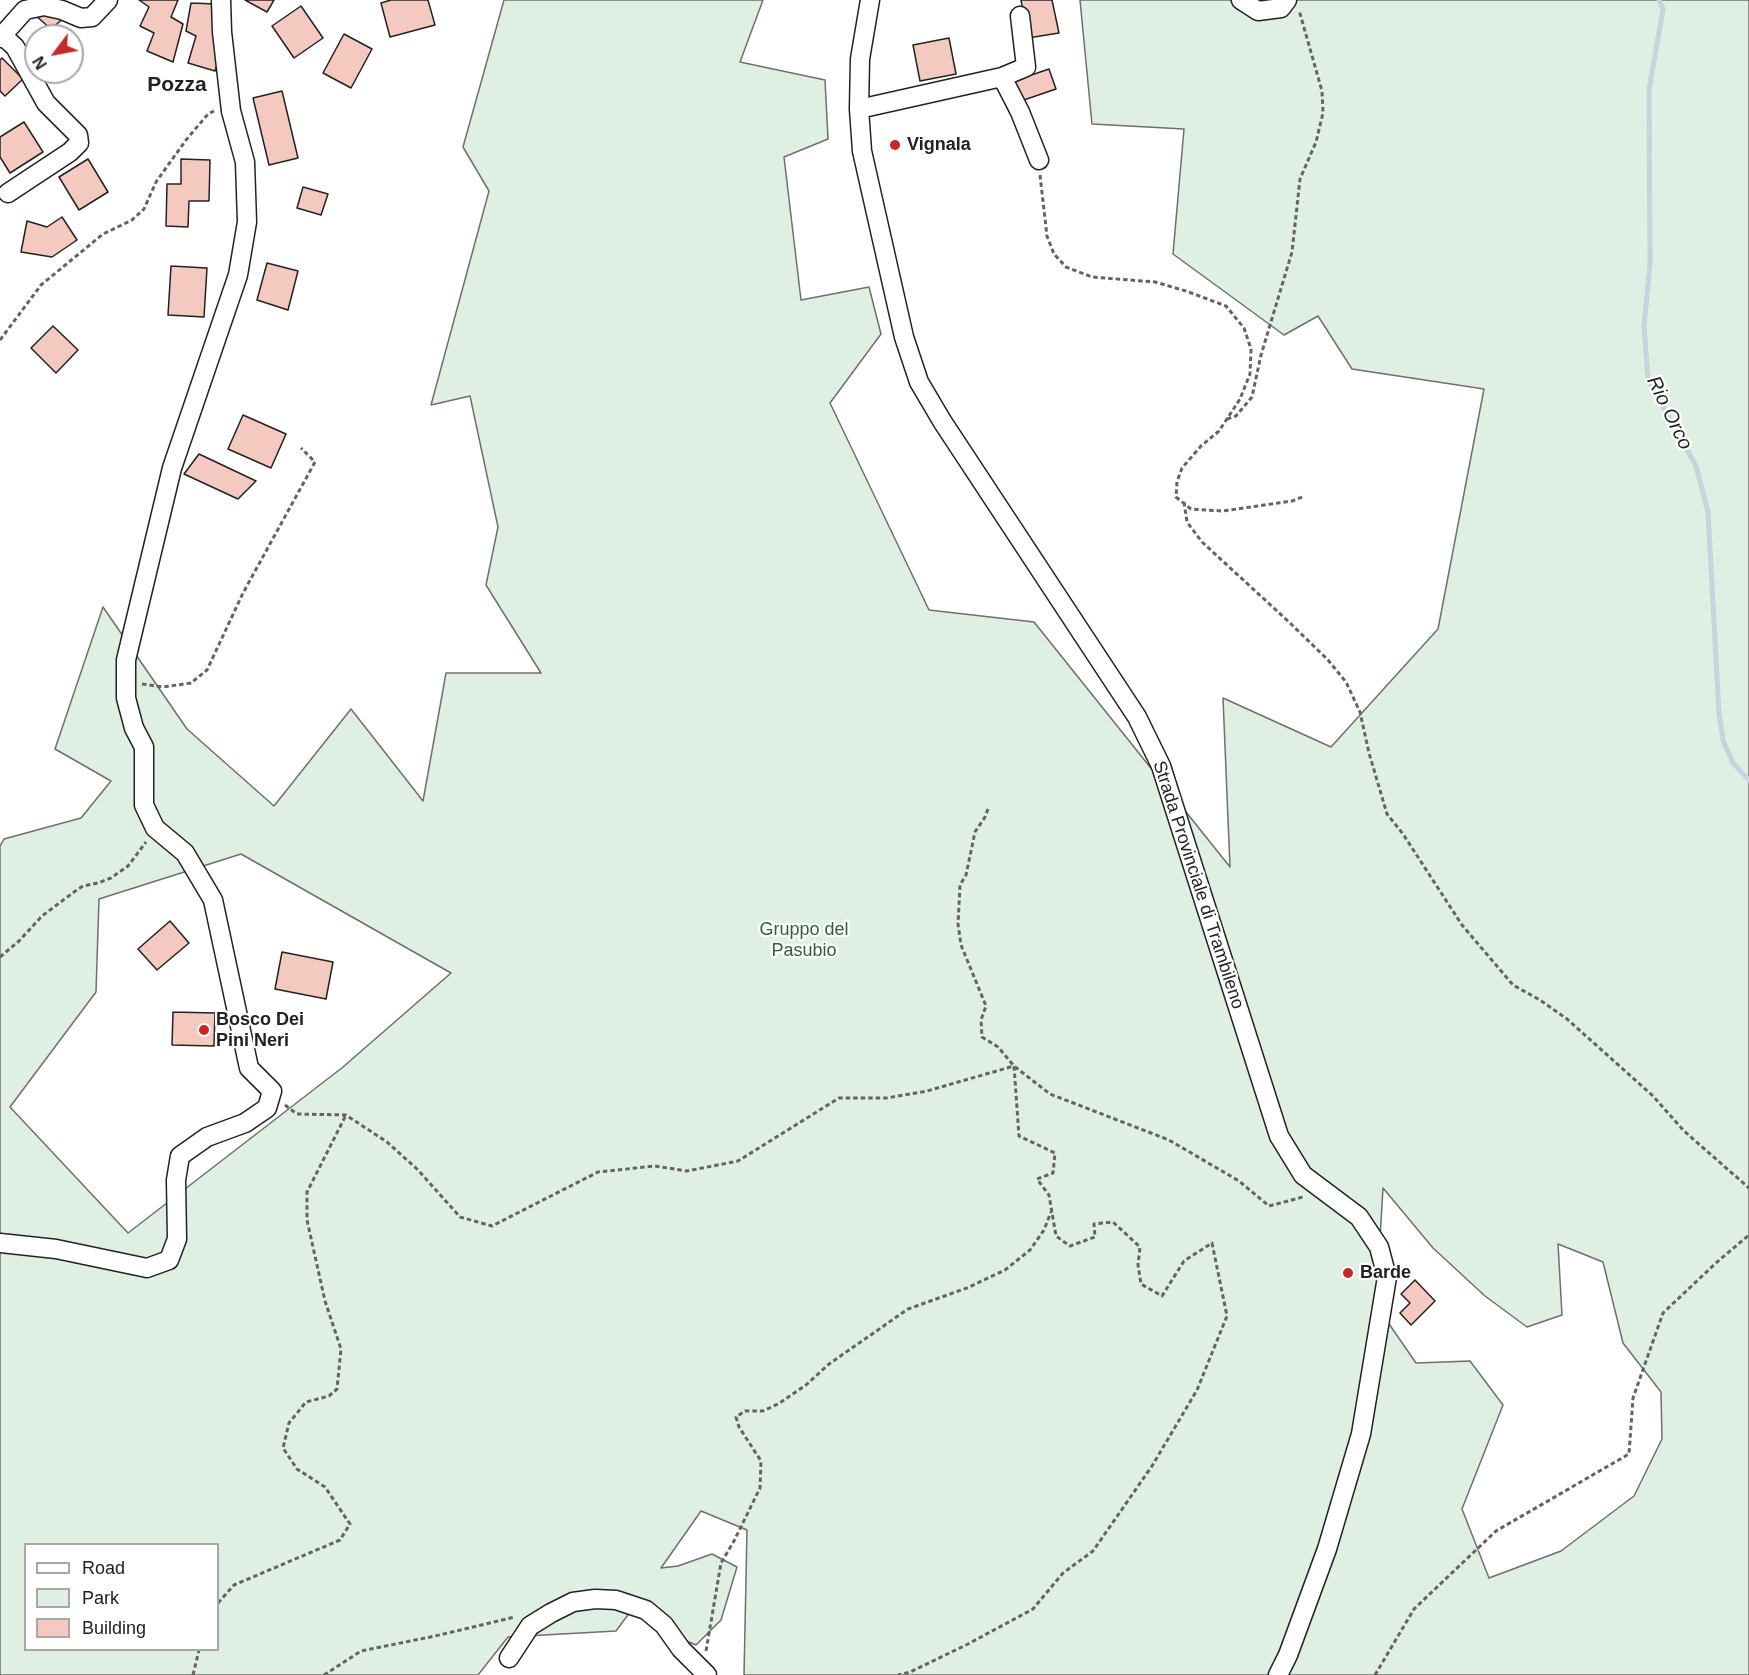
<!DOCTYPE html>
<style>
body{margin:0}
#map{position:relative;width:1749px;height:1675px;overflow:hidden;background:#fff;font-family:Arial,sans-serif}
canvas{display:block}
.legend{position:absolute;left:24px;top:1543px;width:195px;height:108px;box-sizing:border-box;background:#fff;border:2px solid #a7a7a7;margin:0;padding:8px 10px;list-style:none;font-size:18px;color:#222}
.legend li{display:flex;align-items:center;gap:12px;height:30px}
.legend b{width:30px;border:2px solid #a7a7a7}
.north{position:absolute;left:24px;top:24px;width:60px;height:60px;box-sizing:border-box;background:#fff;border:2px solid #a7a7a7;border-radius:50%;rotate:238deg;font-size:16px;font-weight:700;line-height:24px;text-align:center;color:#222}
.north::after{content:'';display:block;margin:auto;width:21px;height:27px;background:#c62828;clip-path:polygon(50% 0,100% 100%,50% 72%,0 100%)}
</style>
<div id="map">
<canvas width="1749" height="1675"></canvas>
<ul class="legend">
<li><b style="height:8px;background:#fff"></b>Road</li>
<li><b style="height:16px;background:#e0efe3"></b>Park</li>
<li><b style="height:16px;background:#f3c9c0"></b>Building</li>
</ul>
<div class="north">N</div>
</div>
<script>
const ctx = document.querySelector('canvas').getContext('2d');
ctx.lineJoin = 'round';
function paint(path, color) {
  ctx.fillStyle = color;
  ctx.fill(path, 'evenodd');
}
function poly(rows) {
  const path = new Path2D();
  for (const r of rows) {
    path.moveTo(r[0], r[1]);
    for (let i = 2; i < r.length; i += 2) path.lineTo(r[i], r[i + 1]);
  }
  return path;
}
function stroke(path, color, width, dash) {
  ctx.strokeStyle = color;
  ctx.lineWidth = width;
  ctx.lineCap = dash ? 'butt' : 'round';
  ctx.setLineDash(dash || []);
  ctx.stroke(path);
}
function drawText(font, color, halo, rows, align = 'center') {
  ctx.font = font + ' Arial,sans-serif';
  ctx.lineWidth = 4.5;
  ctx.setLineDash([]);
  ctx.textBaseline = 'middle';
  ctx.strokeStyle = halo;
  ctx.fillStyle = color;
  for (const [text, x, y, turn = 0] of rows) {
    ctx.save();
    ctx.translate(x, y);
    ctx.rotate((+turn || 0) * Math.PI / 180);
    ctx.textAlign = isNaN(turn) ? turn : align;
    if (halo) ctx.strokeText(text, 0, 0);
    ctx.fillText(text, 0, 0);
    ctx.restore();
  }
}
const green = poly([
 [504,0,763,0,740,62,825,80,828,139,784,157,801,300,869,287,881,334,830,403,929,610,1034,622,1230,867,1223,698,1331,747,1438,629,1484,389,1352,369,1318,316,1284,335,1173,254,1184,129,1092,124,1080,0,1749,0,1749,1675,744,1675,747,1530,701,1511,661,1568,678,1566,712,1554,737,1567,721,1620,696,1645,684,1640,639,1600,616,1631,508,1637,478,1675,0,1675,0,846,4,839,81,818,111,781,55,749,103,607,187,729,274,806,351,709,423,801,446,673,541,673,486,585,498,527,470,396,431,405,489,191,463,147,504,0],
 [241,854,451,973,343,1067,128,1233,10,1107,96,992,99,899,241,854],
 [1383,1188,1433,1248,1485,1296,1527,1327,1562,1315,1558,1244,1603,1262,1623,1343,1661,1392,1662,1439,1634,1496,1561,1551,1489,1578,1462,1509,1503,1405,1470,1361,1416,1363,1376,1305,1383,1188],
 [26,1544,218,1544,218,1650,26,1650,26,1544]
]);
const stream = poly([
 [1659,0,1663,9,1649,90,1650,265,1644,325,1648,380,1696,466,1708,512,1719,713,1723,740,1733,763,1749,780]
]);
const building = poly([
 [139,0,178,0,171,17,183,24,173,62,147,51,154,33,140,26,149,7,139,0],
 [245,0,274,0,267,12,245,0],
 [391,0,428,0,435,25,390,37,381,3,391,0],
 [1021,0,1052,0,1059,33,1028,38,1021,0],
 [191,3,215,4,220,55,215,71,188,63,196,36,186,31,191,3],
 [301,6,323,38,294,58,272,26,301,6],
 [44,9,66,16,51,29,36,16,44,9],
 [344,34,372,49,351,88,323,73,344,34],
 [949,38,956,74,920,81,913,45,949,38],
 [2,58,23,79,5,96,0,91,0,60,2,58],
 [1049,69,1056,89,1018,102,1011,82,1049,69],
 [282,91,298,158,269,165,253,98,282,91],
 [24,122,43,152,10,173,0,157,0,137,24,122],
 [88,159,108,192,79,210,59,177,88,159],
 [181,159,210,160,209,201,189,201,188,227,166,226,167,184,181,184,181,159],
 [303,187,328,194,321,215,297,208,303,187],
 [62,217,77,240,52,257,21,252,27,221,47,227,62,217],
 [267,263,298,271,288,310,257,300,267,263],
 [171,266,207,268,204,317,168,315,171,266],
 [53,326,78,350,56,373,31,348,53,326],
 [243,415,286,434,271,468,228,449,243,415],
 [199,454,256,481,238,499,184,474,199,454],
 [170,921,189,943,157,970,138,949,170,921],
 [282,952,333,962,326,999,275,989,282,952],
 [173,1012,215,1013,214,1046,172,1045,173,1012],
 [1415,1280,1435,1301,1411,1325,1400,1313,1410,1303,1401,1294,1415,1280]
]);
const path = poly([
 [1040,175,1047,236,1054,254,1066,267,1092,277,1155,282,1186,291,1226,306,1244,328,1251,349,1250,374,1240,399,1219,431,1201,446,1182,468,1177,482,1176,497,1191,509,1223,511,1292,501,1305,496],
 [0,340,41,285,103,234,132,220,144,209,156,182,186,140,208,114,214,111],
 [1227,419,1236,416,1252,397,1261,355,1292,252,1300,179,1316,142,1323,113,1322,91,1299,10],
 [1184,502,1187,522,1202,542,1289,622,1328,660,1346,682,1360,712,1369,753,1387,814,1403,834,1462,925,1513,985,1540,1000,1567,1019,1653,1096,1684,1131,1749,1188],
 [142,684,163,687,191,683,207,670,243,593,315,462,301,448],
 [988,809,985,817,975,832,966,875,960,885,958,924,961,945,986,1006,981,1020,982,1037,998,1047,1014,1066,1050,1094,1169,1140,1239,1181,1269,1206,1303,1197],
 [0,957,19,941,42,916,74,892,83,886,98,883,111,878,128,866,146,842],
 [285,1105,297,1114,346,1115,387,1142,418,1170,460,1217,492,1226,598,1172,655,1166,687,1171,738,1161,839,1098,887,1098,927,1091,1014,1066,1019,1136,1055,1153,1053,1173,1037,1179,1049,1195,1056,1236,1070,1246,1095,1237,1094,1224,1113,1222,1140,1247,1138,1265,1141,1284,1162,1296,1184,1261,1212,1243,1227,1316,1197,1390,1152,1466,1093,1551,1063,1573,1033,1609,968,1644,910,1672,898,1675],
 [218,1603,234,1585,340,1540,350,1524,325,1487,297,1469,283,1448,289,1423,306,1402,329,1396,337,1389,341,1349,325,1301,307,1220,307,1192,346,1115],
 [706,1651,721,1563,734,1541,760,1488,761,1461,739,1427,736,1417,745,1411,763,1411,778,1404,806,1385,829,1364,908,1309,967,1288,1005,1270,1030,1250,1044,1230,1051,1212],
 [193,1675,199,1650],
 [324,1675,361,1651,435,1636,515,1617],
 [1375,1675,1414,1609,1496,1531,1629,1454,1633,1398,1663,1313,1717,1262,1749,1235]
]);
const minor = poly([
 [870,0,860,59,859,109,862,151,904,337,919,382,942,421,1137,717,1161,766,1279,1136,1303,1175,1359,1217,1379,1247,1387,1277,1361,1434,1327,1549,1288,1655,1278,1675],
 [1241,0,1258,11,1281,8,1287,0],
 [2,35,15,47,46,103,78,135,79,143,70,152,8,193],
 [0,38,25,10,44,6,62,10,81,18,92,17,108,0],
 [1002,77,1020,112,1039,160],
 [859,109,1002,77,1026,67,1020,16],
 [0,1243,56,1249,147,1268,169,1260,177,1239,176,1180,180,1156,207,1137,245,1123,267,1108,272,1091,249,1068,213,900,185,853,155,828,144,805,144,747,134,728,126,698,126,660,172,468,238,275,247,222,245,162,231,111,222,32,221,0],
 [509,1658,530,1626,551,1613,573,1602,595,1599,616,1600,646,1610,664,1625,681,1649,707,1675]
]);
const markers = [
 [895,145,6,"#c62828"],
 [204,1030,6,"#c62828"],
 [1348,1273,6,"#c62828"]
];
const poiNames = [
 ["Vignala",907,145],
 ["Bosco Dei",216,1020],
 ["Pini Neri",216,1041],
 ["Barde",1360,1273]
];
const streetNames = [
 ["Strada Provinciale di Trambileno",1198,885,72]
];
const parkNames = [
 ["Gruppo del",804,930],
 ["Pasubio",804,951]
];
const waterNames = [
 ["Rio Orco",1669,413,64]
];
const quarterNames = [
 ["Pozza",177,85]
];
paint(green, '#e0efe3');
stroke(green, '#6f6f6f', 1.5);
stroke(stream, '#c7d3dd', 5);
paint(building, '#f3c9c0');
stroke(building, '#222', 1.5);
stroke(minor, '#222', 21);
stroke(path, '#646464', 3, [4.5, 3]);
stroke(minor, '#fff', 18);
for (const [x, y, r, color] of markers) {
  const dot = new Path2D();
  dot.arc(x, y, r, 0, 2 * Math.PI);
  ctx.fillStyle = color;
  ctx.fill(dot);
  stroke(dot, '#fff', 2);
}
drawText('bold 18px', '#222', '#fff', poiNames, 'left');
drawText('18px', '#222', '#fff', streetNames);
drawText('18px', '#2f5e38', '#fff', parkNames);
drawText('italic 20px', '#222', '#fff', waterNames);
drawText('bold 21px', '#222', '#fff', quarterNames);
</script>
